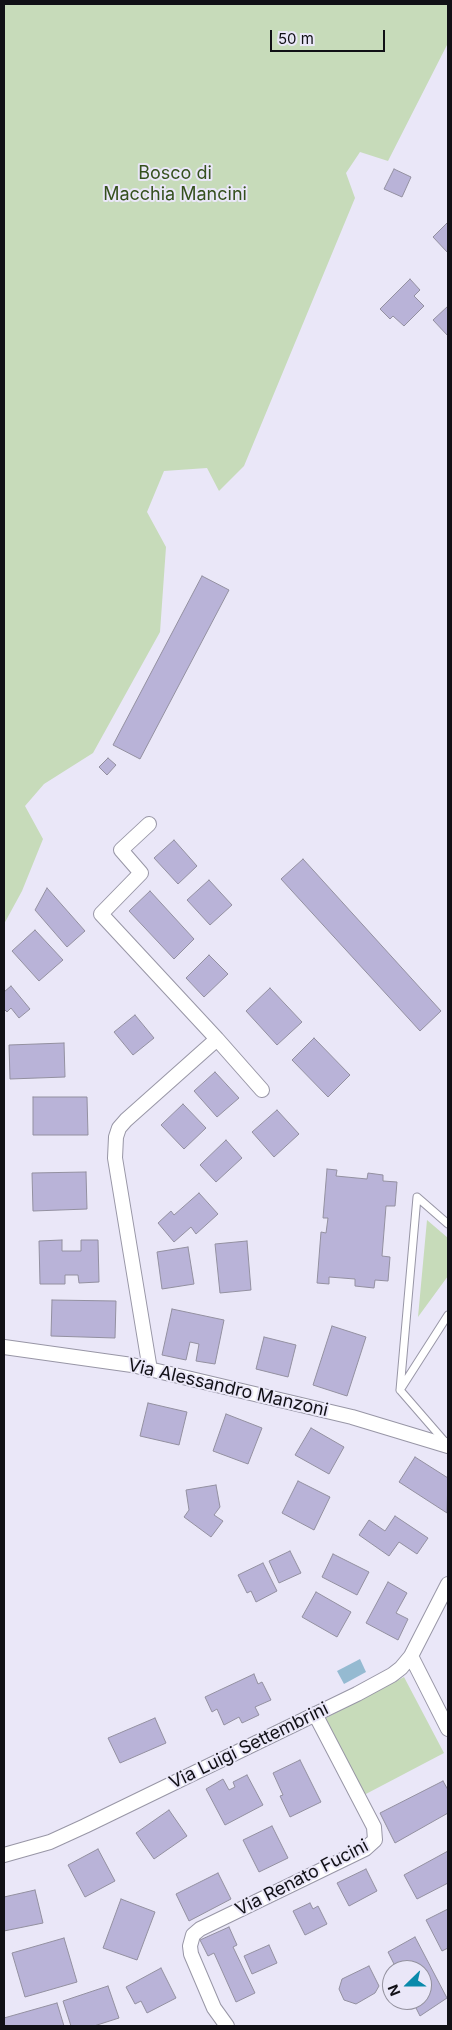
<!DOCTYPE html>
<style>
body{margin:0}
#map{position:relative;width:452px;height:2030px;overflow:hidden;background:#eae7f8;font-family:Inter,sans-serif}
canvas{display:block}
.frame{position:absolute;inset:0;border:5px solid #111016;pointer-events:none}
.north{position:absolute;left:382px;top:1960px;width:50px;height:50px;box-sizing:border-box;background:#eae7f8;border:1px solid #93919e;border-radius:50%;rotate:248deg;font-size:14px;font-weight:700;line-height:20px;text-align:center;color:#111016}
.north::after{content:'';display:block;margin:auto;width:18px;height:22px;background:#098aab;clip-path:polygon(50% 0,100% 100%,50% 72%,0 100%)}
.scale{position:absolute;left:270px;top:30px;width:115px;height:22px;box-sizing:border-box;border:2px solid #111016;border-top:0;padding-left:6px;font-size:15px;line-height:18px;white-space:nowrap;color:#111016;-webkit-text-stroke:4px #eae7f8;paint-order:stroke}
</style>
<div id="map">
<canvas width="452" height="2030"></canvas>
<div class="frame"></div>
<div class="north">N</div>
<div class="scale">50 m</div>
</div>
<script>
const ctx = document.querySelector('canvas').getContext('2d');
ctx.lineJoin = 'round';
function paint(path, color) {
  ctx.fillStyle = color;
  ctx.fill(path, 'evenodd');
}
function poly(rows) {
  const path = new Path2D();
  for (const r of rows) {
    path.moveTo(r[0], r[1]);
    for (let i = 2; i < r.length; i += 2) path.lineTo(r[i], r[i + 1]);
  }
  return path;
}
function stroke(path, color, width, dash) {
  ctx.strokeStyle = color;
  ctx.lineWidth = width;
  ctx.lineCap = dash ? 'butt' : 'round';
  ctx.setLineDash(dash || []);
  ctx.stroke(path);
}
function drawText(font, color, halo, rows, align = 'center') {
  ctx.font = font + ' Inter,sans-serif';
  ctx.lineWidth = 4;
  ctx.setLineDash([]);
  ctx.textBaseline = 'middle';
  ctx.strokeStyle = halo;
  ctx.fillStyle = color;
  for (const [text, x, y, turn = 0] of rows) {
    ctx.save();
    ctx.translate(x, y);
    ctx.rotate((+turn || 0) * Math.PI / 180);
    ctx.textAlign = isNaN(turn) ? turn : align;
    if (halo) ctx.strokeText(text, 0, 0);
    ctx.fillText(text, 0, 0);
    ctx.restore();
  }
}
const green = poly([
 [4,4,448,4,448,43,388,161,360,152,346,173,355,198,244,466,219,491,207,468,164,471,147,512,166,547,160,632,93,753,44,784,25,806,43,839,22,891,4,924],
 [427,1220,448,1238,448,1276,418,1317],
 [404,1677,444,1753,364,1795,324,1719]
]);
const water = poly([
 [360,1659,366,1672,344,1684,337,1671]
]);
const building = poly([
 [394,169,411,177,402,197,384,189,394,169],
 [448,222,448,253,433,237,448,222],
 [410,279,420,290,414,296,424,306,404,326,393,316,390,319,380,309,410,279],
 [448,306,448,336,433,320,448,306],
 [202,576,229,590,140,759,113,745,202,576],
 [108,758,116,765,107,775,99,767,108,758],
 [174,840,197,866,178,884,154,858,174,840],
 [303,859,441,1011,420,1031,281,879,303,859],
 [209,880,232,905,210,925,187,900,209,880],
 [47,888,85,931,67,947,35,910,47,888],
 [150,891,194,939,174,959,129,911,150,891],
 [35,930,63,960,39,981,12,951,35,930],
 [209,955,228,974,204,997,186,978,209,955],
 [11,986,30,1009,19,1018,11,1008,7,1012,4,1009,4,992,11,986],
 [270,988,302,1022,277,1045,246,1011,270,988],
 [135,1015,154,1038,133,1055,114,1032,135,1015],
 [314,1038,350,1075,328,1097,292,1060,314,1038],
 [64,1043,65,1077,10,1079,9,1045,64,1043],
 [215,1072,239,1098,217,1117,194,1091,215,1072],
 [33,1097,87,1097,88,1135,33,1135,33,1097],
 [183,1104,206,1128,184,1149,161,1125,183,1104],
 [277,1110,299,1134,274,1157,252,1132,277,1110],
 [226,1140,242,1158,216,1182,200,1165,226,1140],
 [327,1169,337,1170,336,1176,367,1179,368,1173,383,1175,383,1181,397,1182,395,1206,386,1206,382,1256,390,1257,388,1281,375,1280,374,1288,355,1286,355,1279,329,1277,329,1284,317,1283,321,1232,326,1233,328,1218,323,1218,327,1169],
 [86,1172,87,1209,33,1211,32,1173,86,1172],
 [199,1193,218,1214,196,1234,191,1227,174,1242,158,1223,171,1211,174,1215,199,1193],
 [62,1240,62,1251,81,1251,81,1240,98,1240,99,1282,79,1283,78,1275,65,1275,65,1284,40,1284,39,1241,62,1240],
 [247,1241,251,1290,220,1293,215,1244,247,1241],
 [188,1247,194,1284,162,1289,157,1252,188,1247],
 [52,1300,116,1301,115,1338,51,1336,52,1300],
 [172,1309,224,1320,215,1364,196,1361,199,1344,190,1342,186,1360,162,1355,172,1309],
 [332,1326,366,1337,347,1396,313,1385,332,1326],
 [264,1337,296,1345,288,1377,256,1369,264,1337],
 [148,1403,187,1412,179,1445,140,1436,148,1403],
 [226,1414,262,1428,248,1464,213,1451,226,1414],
 [311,1428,344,1447,329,1474,295,1455,311,1428],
 [415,1457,448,1478,447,1513,399,1482,415,1457],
 [298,1481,330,1497,314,1530,282,1513,298,1481],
 [216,1485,220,1507,214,1515,223,1521,211,1537,184,1517,189,1510,186,1490,216,1485],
 [395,1516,428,1538,417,1554,399,1542,389,1556,359,1535,369,1520,385,1531,395,1516],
 [290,1551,301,1573,279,1583,269,1561,290,1551],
 [333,1554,369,1572,357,1595,322,1577,333,1554],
 [263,1563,277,1591,256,1602,251,1591,247,1593,238,1575,263,1563],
 [388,1582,407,1593,396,1613,408,1619,398,1640,366,1623,388,1582],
 [316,1592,351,1612,337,1637,302,1617,316,1592],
 [254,1674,258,1684,262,1682,271,1700,255,1707,259,1715,242,1723,239,1717,224,1725,217,1709,212,1712,205,1697,254,1674],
 [155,1718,166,1743,120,1763,108,1738,155,1718],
 [300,1760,321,1802,290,1817,280,1796,283,1795,273,1773,300,1760],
 [247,1775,263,1805,225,1825,206,1789,223,1779,229,1790,235,1787,233,1782,247,1775],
 [443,1781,448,1790,448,1813,395,1843,380,1813,443,1781],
 [169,1810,187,1836,154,1859,136,1833,169,1810],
 [272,1826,288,1858,259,1872,243,1840,272,1826],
 [98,1849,115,1881,85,1897,68,1865,98,1849],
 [448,1851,448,1883,417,1899,404,1875,448,1851],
 [366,1869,377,1891,349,1906,337,1883,366,1869],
 [218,1873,231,1899,189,1921,176,1894,218,1873],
 [35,1890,43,1923,4,1931,4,1897,35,1890],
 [121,1899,155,1912,137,1960,103,1948,121,1899],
 [310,1903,313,1909,318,1906,327,1924,305,1935,293,1911,310,1903],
 [448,1909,448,1948,442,1951,426,1920,448,1909],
 [229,1927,237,1945,233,1947,255,1993,236,2002,214,1953,208,1956,200,1940,229,1927],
 [415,1937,447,1998,420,2016,412,2000,422,2000,422,1970,397,1970,388,1952,415,1937],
 [64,1938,77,1982,25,1997,12,1953,64,1938],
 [269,1945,277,1963,252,1974,244,1956,269,1945],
 [369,1966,379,1986,375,1993,356,2004,344,2000,339,1989,342,1979,369,1966],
 [161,1968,176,1998,147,2013,141,2001,135,2004,126,1987,161,1968],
 [108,1986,119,2018,94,2026,71,2026,63,2001,108,1986],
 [57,2003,64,2026,4,2026,4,2018,57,2003]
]);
const lane = poly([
 [400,1390,417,1197,448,1224],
 [446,1443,400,1390,448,1315]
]);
const street = poly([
 [149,824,121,850,141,873,101,914,217,1039,262,1090],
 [4,1347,132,1365,352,1417,448,1446],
 [150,1370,115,1158,116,1137,119,1128,126,1120,217,1039],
 [411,1656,448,1729],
 [4,1855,50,1842,85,1826,357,1694,392,1675,401,1668,411,1656,448,1584],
 [227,2026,214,2008,191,1954,190,1946,193,1935,200,1929,365,1849,375,1840,374,1827,315,1714]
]);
const parkNames = [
 ["Bosco di",175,174],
 ["Macchia Mancini",175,195]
];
const streetNames = [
 ["Via Alessandro Manzoni",228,1388,13],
 ["Via Luigi Settembrini",249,1746,-26],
 ["Via Renato Fucini",302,1878,-27]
];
paint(green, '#c7dbba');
paint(water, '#95bad1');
paint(building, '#b9b3d8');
stroke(building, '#9390a0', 1);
stroke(lane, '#9896a6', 9);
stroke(street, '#9896a6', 16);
stroke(lane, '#fff', 7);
stroke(street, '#fff', 14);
drawText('18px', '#35501e', '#eae7f8', parkNames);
drawText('18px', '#111016', '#eae7f8', streetNames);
</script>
